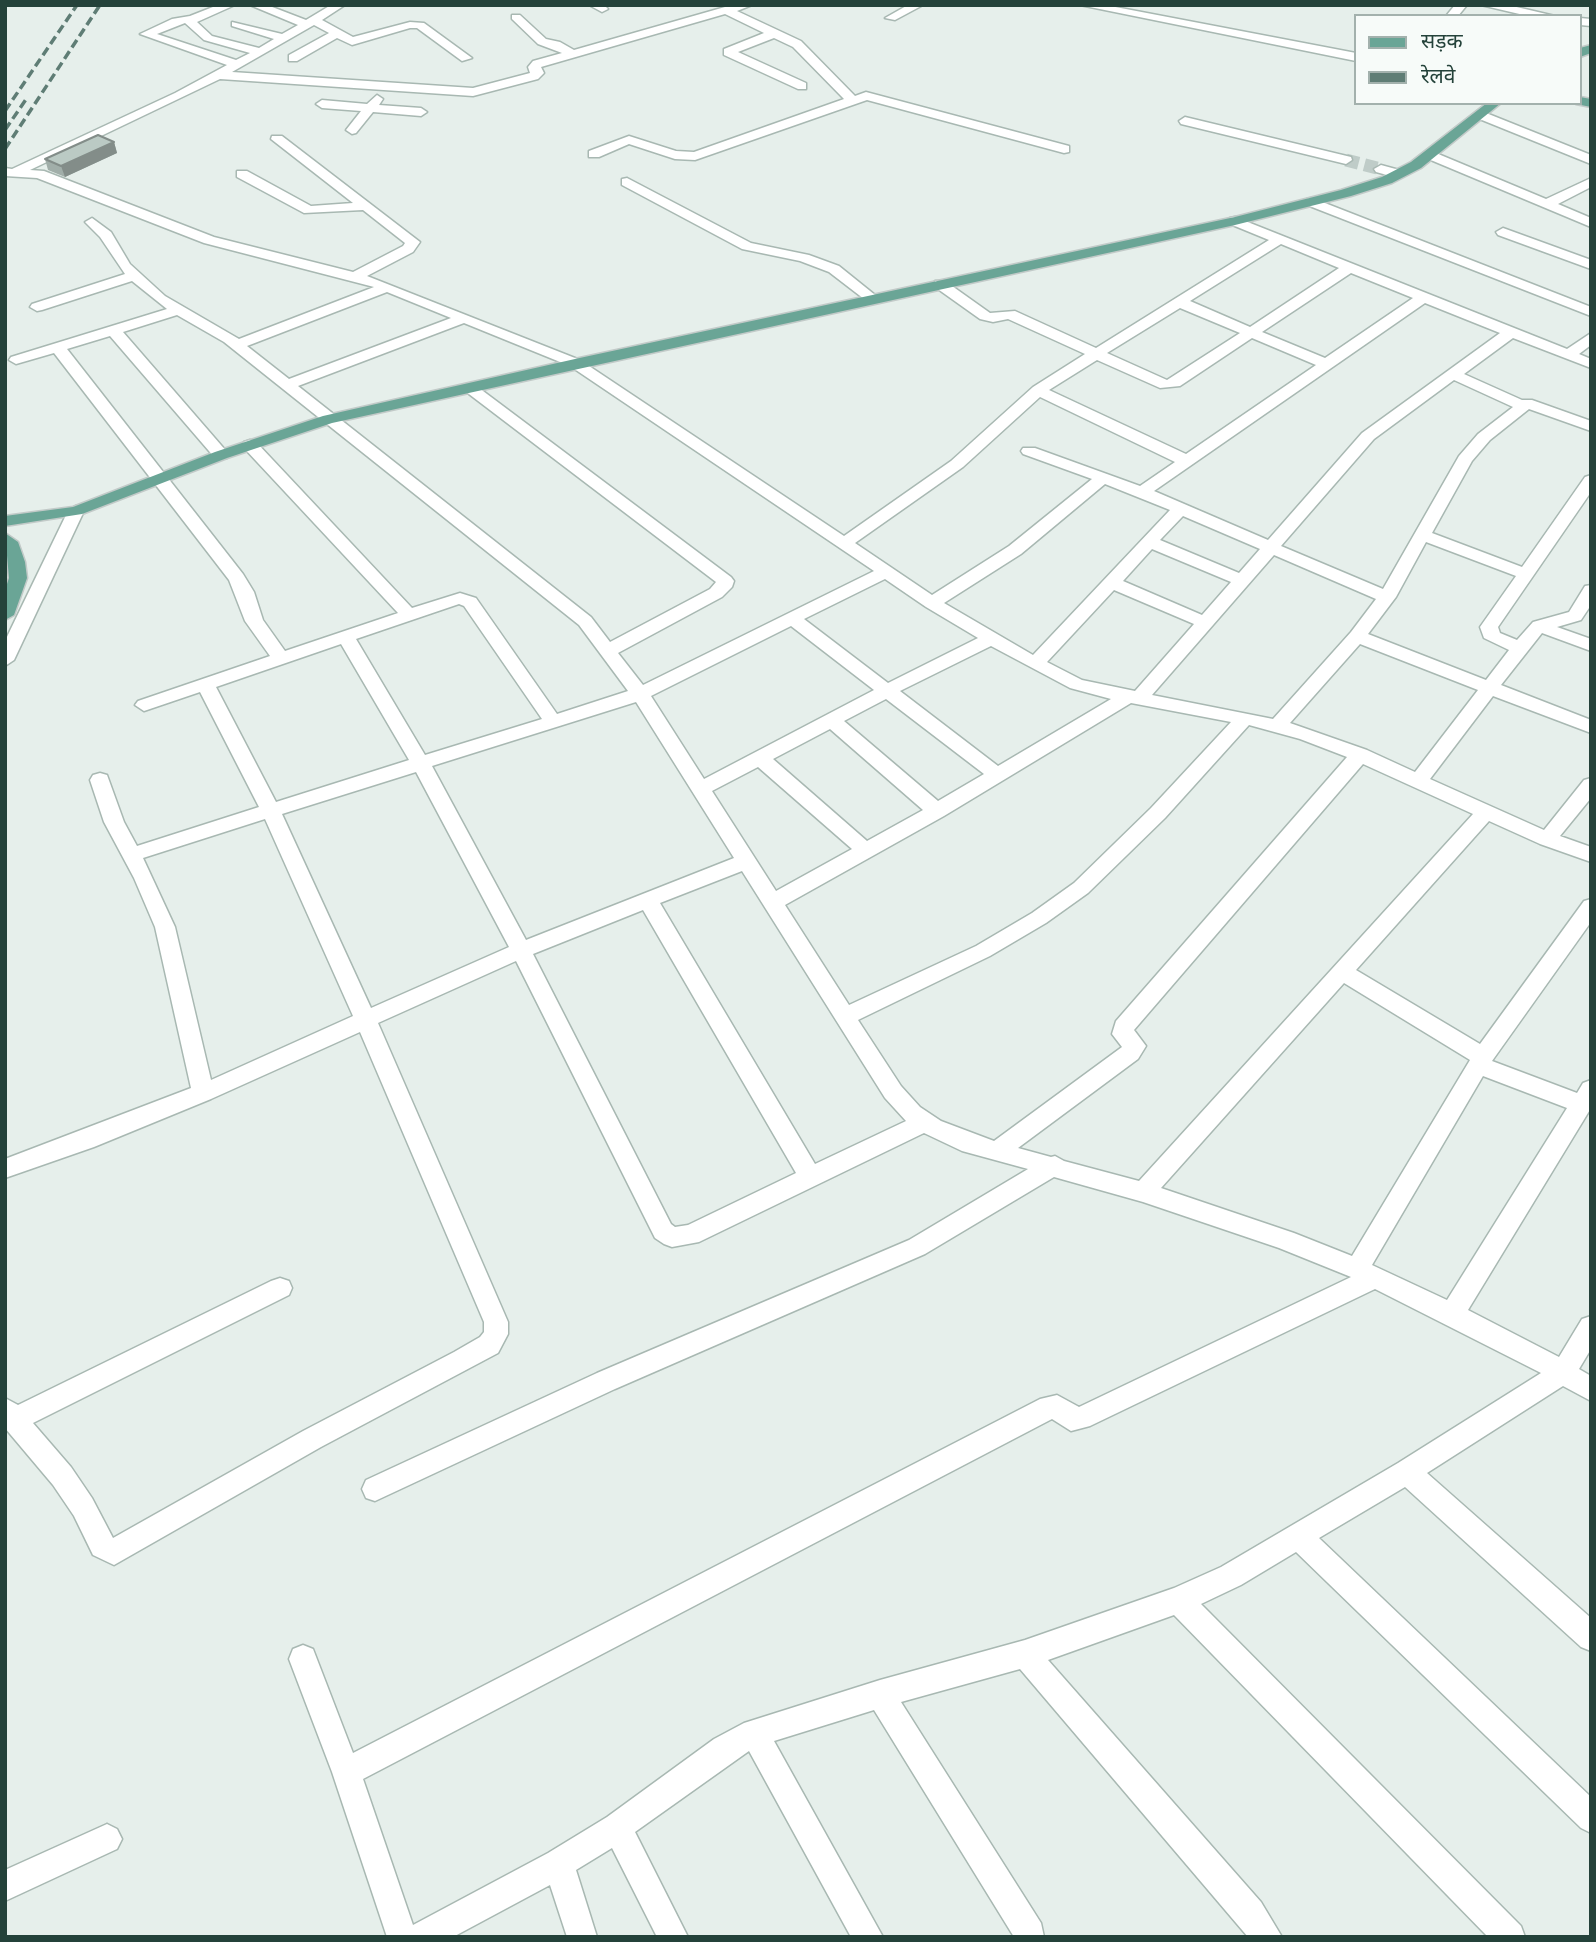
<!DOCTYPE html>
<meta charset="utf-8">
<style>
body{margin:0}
#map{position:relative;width:1596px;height:1942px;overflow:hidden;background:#e6efeb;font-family:Cabin,"Noto Sans Devanagari",sans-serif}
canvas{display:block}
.frame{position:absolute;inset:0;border:7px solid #24423a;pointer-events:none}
.legend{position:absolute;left:1354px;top:14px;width:228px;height:91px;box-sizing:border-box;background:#f7fbf9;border:2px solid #a3b1ad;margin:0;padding:9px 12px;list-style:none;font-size:21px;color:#24423a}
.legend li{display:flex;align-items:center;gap:14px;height:35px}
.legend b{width:35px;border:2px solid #a3b1ad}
</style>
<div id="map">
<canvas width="1596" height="1942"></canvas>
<div class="frame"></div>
<ul class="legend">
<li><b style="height:9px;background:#6aa596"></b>सड़क</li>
<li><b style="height:9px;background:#5f7d75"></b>रेलवे</li>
</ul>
</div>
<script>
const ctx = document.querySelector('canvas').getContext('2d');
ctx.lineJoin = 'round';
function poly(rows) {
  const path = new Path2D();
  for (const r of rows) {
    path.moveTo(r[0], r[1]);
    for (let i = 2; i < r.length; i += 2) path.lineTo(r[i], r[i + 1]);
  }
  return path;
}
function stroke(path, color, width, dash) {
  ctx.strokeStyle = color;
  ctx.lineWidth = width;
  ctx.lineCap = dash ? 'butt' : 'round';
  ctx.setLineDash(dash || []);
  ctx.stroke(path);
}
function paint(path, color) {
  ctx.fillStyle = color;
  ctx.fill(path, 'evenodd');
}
const minorTunnel = poly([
 [1346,160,1381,169]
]);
const minor = poly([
 [218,5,235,5,197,22,212,36,259,48,274,39,232,26,232,22,282,34,298,25,250,5,267,5,306,20,331,5,345,5,322,20,353,37,410,22,424,23,472,58,462,61,417,28,410,28,352,45,337,38,297,61,289,61,289,55,329,33,314,25,232,72,473,88,530,73,528,67,533,61,562,53,538,44,512,19,512,15,520,15,546,39,560,42,574,50,732,5,752,5,737,11,801,41,855,96,866,92,1069,146,1069,152,1064,153,867,100,695,160,675,159,629,144,599,157,589,157,589,151,629,136,676,151,694,152,844,99,793,47,774,38,738,52,806,83,806,89,798,89,724,55,724,49,764,33,725,14,541,67,544,73,538,79,473,96,220,79,30,170,44,171,214,237,353,272,403,246,405,243,363,210,304,213,237,177,237,171,247,171,311,206,353,203,271,139,272,136,282,136,420,242,413,252,367,276,580,360,844,536,951,461,1033,387,1085,354,1008,319,993,322,980,319,935,287,935,281,945,281,990,313,1015,311,1096,348,1269,240,1230,224,1230,218,1235,217,1567,349,1591,333,1591,345,1579,354,1591,359,1591,368,1513,338,1464,374,1522,400,1532,400,1591,421,1591,431,1529,409,1490,440,1472,461,1432,533,1522,567,1585,477,1591,475,1591,492,1498,627,1500,633,1517,640,1533,622,1569,612,1585,586,1591,585,1591,605,1581,620,1557,627,1591,639,1591,651,1542,633,1501,685,1591,720,1591,733,1493,696,1430,779,1544,830,1584,780,1591,778,1591,798,1560,836,1591,847,1591,862,1540,844,1489,821,1356,970,1480,1044,1584,901,1591,899,1591,922,1492,1061,1577,1093,1583,1083,1591,1080,1591,1108,1468,1310,1559,1357,1582,1319,1591,1316,1591,1349,1579,1369,1591,1376,1591,1401,1563,1386,1427,1473,1591,1618,1591,1651,1581,1647,1405,1487,1319,1538,1591,1797,1591,1833,1581,1828,1296,1552,1241,1585,1201,1604,1521,1926,1525,1937,1488,1937,1174,1615,1048,1660,1261,1902,1282,1937,1248,1937,1020,1669,901,1702,1041,1923,1044,1937,1014,1937,874,1710,774,1741,883,1937,851,1937,749,1751,635,1832,688,1937,657,1937,612,1848,576,1870,597,1937,567,1937,550,1885,453,1937,387,1937,332,1772,289,1659,293,1649,303,1645,313,1649,353,1753,1040,1399,1057,1395,1079,1407,1351,1277,1279,1248,1143,1202,1054,1177,925,1254,615,1389,375,1501,366,1498,362,1489,366,1480,597,1373,909,1240,1028,1169,962,1151,924,1133,699,1242,672,1247,664,1244,655,1238,516,961,378,1023,508,1322,508,1334,498,1353,321,1447,114,1565,93,1555,74,1516,53,1485,5,1428,5,1398,18,1405,271,1281,280,1278,289,1281,292,1288,289,1295,33,1423,71,1467,92,1498,113,1538,303,1431,454,1352,480,1337,484,1332,484,1322,360,1032,211,1099,94,1147,5,1178,5,1159,191,1088,155,927,134,878,104,822,90,780,93,775,100,773,107,775,124,822,137,846,259,807,200,692,144,711,135,705,138,701,270,656,245,621,229,580,54,353,16,364,9,360,11,357,167,309,132,281,42,310,37,311,30,307,32,304,125,274,100,237,85,222,92,218,111,232,130,264,165,296,239,339,374,287,204,243,37,178,5,176,5,168,12,169,175,93,227,65,140,34,172,19,190,16,218,5],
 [185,23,204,40,250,53,236,60,157,34,185,23],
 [1281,244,1339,268,1250,327,1190,301,1281,244],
 [1351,273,1413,298,1325,358,1262,332,1351,273],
 [387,292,451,318,289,379,247,346,387,292],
 [1425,303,1500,333,1362,433,1268,540,1154,491,1425,303],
 [1180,308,1240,333,1167,380,1107,353,1180,308],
 [177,315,224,342,579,625,628,691,557,714,476,598,460,593,412,608,256,442,250,440,244,442,242,445,244,448,398,613,285,651,263,620,254,592,243,574,67,349,110,336,215,458,227,458,229,455,227,452,123,332,177,315],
 [464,323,570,366,874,571,643,685,618,653,722,597,732,587,734,581,731,577,475,385,465,385,462,388,465,391,716,582,710,589,610,642,591,617,298,386,464,323],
 [1252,338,1316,365,1186,454,1049,390,1097,360,1160,388,1180,386,1252,338],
 [1454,380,1513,407,1478,434,1459,456,1383,589,1281,546,1374,439,1454,380],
 [1040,397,1175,462,1140,486,1035,448,1023,448,1021,451,1023,454,1092,479,1009,546,932,595,855,543,963,467,1040,397],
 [1105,484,1170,510,1033,655,944,603,1021,554,1105,484],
 [1183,516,1260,549,1239,573,1160,540,1183,516],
 [1426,542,1516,576,1480,627,1484,638,1509,650,1486,680,1368,634,1396,597,1426,542],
 [1152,549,1231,582,1202,615,1123,581,1152,549],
 [1274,555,1376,599,1351,632,1273,719,1152,695,1274,555],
 [885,579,926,607,978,638,888,683,804,619,885,579],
 [1114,590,1194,624,1135,691,1082,680,1047,662,1114,590],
 [459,604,464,606,542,719,425,755,356,639,459,604],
 [791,626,874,690,704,779,651,696,791,626],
 [341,644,409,760,276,802,216,687,341,644],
 [1360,644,1478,690,1415,772,1367,750,1290,723,1360,644],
 [991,646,1070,688,1111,699,998,766,900,691,991,646],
 [886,699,984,774,938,801,844,721,886,699],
 [636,702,734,858,526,940,432,766,636,702],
 [1131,703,1231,722,1151,808,1074,883,1032,913,976,946,849,1005,785,905,944,816,1131,703],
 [1249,725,1300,739,1347,757,1116,1021,1112,1034,1122,1047,994,1141,941,1121,920,1107,901,1086,858,1020,990,956,1046,923,1088,893,1165,818,1249,725],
 [830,729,923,810,867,841,773,759,830,729],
 [1363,764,1473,814,1139,1181,1064,1161,1055,1156,1051,1157,1018,1148,1138,1059,1146,1046,1134,1030,1363,764],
 [758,767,852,849,776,891,712,791,758,767],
 [416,772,509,947,371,1008,282,814,416,772],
 [265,819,353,1016,211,1080,175,927,143,858,265,819],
 [742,871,885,1098,906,1121,815,1164,660,903,742,871],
 [643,910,796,1173,688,1225,675,1227,671,1224,533,954,643,910],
 [1344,983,1470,1060,1352,1256,1294,1233,1161,1188,1344,983],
 [1483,1076,1567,1108,1447,1300,1372,1265,1483,1076],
 [1375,1289,1541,1373,1398,1463,1221,1567,1174,1588,1025,1640,880,1680,744,1723,714,1739,607,1817,548,1853,413,1925,363,1779,1052,1419,1071,1431,1090,1426,1375,1289],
 [589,5,604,5,608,9,602,12,589,5],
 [908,5,923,5,895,20,885,18,908,5],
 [1080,5,1105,5,1356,53,1356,61,1080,5],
 [1455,5,1467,5,1458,16,1446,16,1455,5],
 [1481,5,1508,5,1555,16,1528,16,1481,5],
 [1580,18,1591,19,1591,26,1580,25,1580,18],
 [377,95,383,99,379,105,421,108,427,112,421,116,373,112,356,133,352,134,346,130,361,111,322,108,316,104,322,100,367,104,377,95],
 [1481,111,1591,155,1591,164,1477,118,1475,115,1481,111],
 [1185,117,1351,157,1352,160,1346,164,1181,124,1179,121,1185,117],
 [1431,151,1546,199,1591,178,1591,187,1558,204,1591,218,1591,227,1426,158,1425,155,1431,151],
 [1381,165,1403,171,1405,174,1398,178,1376,172,1374,169,1381,165],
 [627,178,751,243,809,255,839,266,880,299,873,303,868,302,829,272,800,261,742,249,622,185,622,179,627,178],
 [1312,198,1591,307,1591,316,1307,205,1307,199,1312,198],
 [1503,228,1591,260,1591,269,1498,235,1496,232,1503,228],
 [76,506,84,511,14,660,5,666,5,641,68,511,76,506],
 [107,1824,117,1829,122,1839,117,1849,5,1901,5,1870,107,1824]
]);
const major = poly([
 [1591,45,1591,53,1580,57,1580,48,1591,45],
 [1580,97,1591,99,1591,107,1576,104,1580,103,1580,97],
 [1487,103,1501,103,1421,168,1392,183,1351,196,1235,225,332,423,227,458,82,514,5,526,5,516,73,507,215,452,323,416,575,359,1235,217,1341,190,1382,177,1411,162,1487,103],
 [5,533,18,542,25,562,27,578,14,615,5,620,5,590,9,578,5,533]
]);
const rail = poly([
 [5,111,77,5],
 [5,130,27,98],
 [5,149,100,5]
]);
const wall = poly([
 [114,142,117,153,65,177,48,170,45,159]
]);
const shadedWall = poly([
 [114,142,117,153,65,177,61,166]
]);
const building = poly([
 [98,135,114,142,61,166,45,159,98,135]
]);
stroke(minorTunnel, '#bfccc8', 13, [13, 6]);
stroke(minor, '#a8b8b2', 3);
stroke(major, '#c2cac8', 3);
paint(minor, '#fff');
paint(major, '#6aa596');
stroke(rail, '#5f7d75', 3.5, [9, 4.5]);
paint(wall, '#a1aea9');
paint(shadedWall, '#838d89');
paint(building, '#bbcac4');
stroke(building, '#838d89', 2);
</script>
